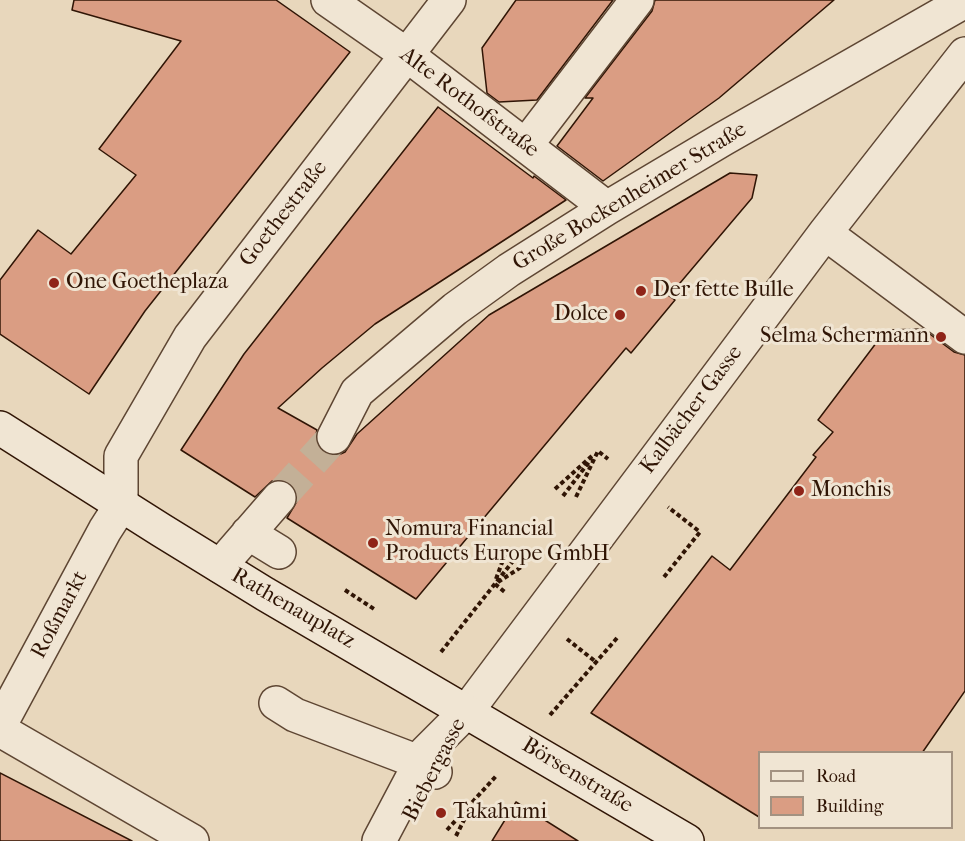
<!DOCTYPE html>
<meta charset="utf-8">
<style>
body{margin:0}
#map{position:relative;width:965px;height:841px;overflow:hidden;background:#e8d7bc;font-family:"IM FELL French Canon",serif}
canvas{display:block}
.legend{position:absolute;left:758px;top:751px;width:195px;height:78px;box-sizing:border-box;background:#f0e5d3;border:2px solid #a39281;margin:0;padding:8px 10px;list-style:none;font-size:18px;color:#301505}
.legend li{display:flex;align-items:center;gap:12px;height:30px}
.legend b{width:30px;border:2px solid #a39281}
</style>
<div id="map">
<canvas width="965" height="841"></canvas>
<ul class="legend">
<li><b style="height:8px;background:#f0e5d3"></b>Road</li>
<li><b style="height:16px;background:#da9d83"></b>Building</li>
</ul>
</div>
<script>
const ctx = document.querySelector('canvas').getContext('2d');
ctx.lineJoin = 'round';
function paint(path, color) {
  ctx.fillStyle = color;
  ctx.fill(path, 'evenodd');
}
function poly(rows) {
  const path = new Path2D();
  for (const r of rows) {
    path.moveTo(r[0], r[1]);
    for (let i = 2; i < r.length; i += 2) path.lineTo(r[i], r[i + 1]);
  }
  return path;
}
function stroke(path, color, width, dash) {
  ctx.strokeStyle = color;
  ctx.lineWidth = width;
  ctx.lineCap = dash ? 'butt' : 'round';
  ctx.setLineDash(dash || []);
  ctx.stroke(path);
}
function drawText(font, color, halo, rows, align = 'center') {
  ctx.font = font + ' "IM FELL French Canon",serif';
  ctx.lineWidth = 6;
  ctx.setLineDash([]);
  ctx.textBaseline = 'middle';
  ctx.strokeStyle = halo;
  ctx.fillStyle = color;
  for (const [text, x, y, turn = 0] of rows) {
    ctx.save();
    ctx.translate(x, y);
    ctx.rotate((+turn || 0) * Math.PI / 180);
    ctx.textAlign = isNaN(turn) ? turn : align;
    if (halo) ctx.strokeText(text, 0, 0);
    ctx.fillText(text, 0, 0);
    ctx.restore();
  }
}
const building = poly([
 [74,0,276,0,350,52,145,311,89,394,0,334,0,280,38,230,71,254,136,175,99,149,181,41,72,10,74,0],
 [516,0,613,0,537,100,499,102,487,93,482,48,516,0],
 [655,0,834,0,719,98,603,181,557,146,593,98,585,98,652,11,655,0],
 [438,107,533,178,534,176,566,200,375,324,322,368,278,408,317,430,315,439,318,447,326,454,336,456,345,452,357,434,489,315,730,173,757,175,752,198,669,296,675,300,631,353,626,348,416,599,287,518,297,501,296,491,291,484,282,480,272,481,255,497,181,450,244,354,438,107],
 [923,329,954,352,965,355,965,691,922,753,759,753,759,817,591,713,712,556,730,570,816,457,813,455,833,432,818,420,886,330,923,329],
 [0,773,132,841,0,841,0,773],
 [516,802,578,841,492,841,516,802]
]);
const streetTunnel = poly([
 [279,498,334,437]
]);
const path = poly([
 [555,489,594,454],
 [563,496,592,458],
 [576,497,598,451,608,459],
 [664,577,700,532,668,507],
 [496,579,507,549],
 [498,582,526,564],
 [495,584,506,593],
 [345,590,374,609],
 [567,639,596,662],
 [441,652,517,556],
 [550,715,617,638],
 [447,830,497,775],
 [456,836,469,810]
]);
const street = poly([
 [328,0,407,55,607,208],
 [526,145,637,0],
 [825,233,965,337],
 [334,437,357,392,455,309,509,270,607,208,723,139,965,1],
 [248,533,279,552],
 [220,566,279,498],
 [276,703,295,715,416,761,435,772],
 [0,725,105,530,121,505,121,456,190,337,449,0],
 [0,730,192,841],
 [379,841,426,752,467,711,825,233,965,54]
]);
const secondary = poly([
 [0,428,161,530,265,594,687,841]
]);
const markers = [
 [54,283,6,"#8f2418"],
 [641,291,6,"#8f2418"],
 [620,315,6,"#8f2418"],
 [941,337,6,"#8f2418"],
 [799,491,6,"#8f2418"],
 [373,543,6,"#8f2418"],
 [441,813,6,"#8f2418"]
];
const streetNames = [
 ["Alte Rothofstraße",469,103,37],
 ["Große Bockenheimer Straße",630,197,-31],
 ["Goethestraße",284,214,-52],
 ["Kalbächer Gasse",692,410,-53],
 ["Rathenauplatz",293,609,30],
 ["Roßmarkt",60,615,-62],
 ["Biebergasse",435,770,-63],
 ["Börsenstraße",577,776,31]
];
const poiNames = [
 ["One Goetheplaza",66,283],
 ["Der fette Bulle",653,291],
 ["Dolce",608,315,"right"],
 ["Selma Schermann",929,337,"right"],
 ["Monchis",811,491],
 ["Nomura Financial",385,530],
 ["Products Europe GmbH",385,555],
 ["Takahumi",453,813]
];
paint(building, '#da9d83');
stroke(building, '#301505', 1.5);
stroke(streetTunnel, '#c3b097', 33, [33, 16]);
stroke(street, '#5e4633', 36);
stroke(secondary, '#301505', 36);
stroke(path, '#301505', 4, [4.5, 3]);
stroke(street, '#f0e5d3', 33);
stroke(secondary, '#f0e5d3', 33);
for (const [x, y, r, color] of markers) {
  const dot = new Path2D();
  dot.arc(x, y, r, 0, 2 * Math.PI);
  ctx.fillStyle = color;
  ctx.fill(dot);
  stroke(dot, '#f0e5d3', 2);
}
drawText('22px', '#301505', '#f0e5d3', streetNames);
drawText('22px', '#301505', '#f0e5d3', poiNames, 'left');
</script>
